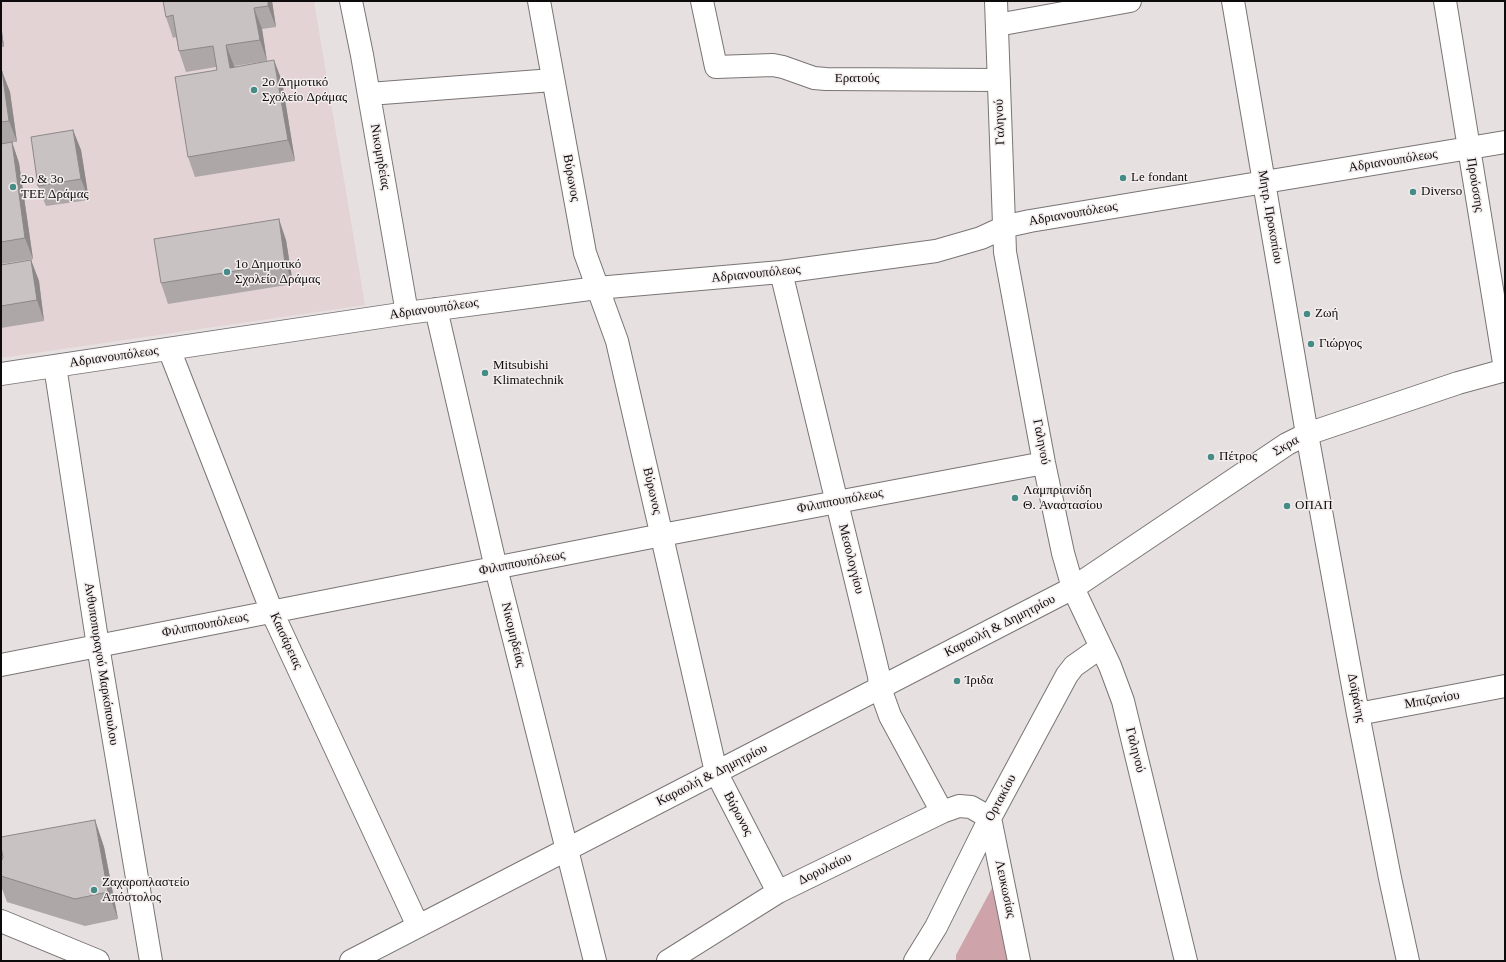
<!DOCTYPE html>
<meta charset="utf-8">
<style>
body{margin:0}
#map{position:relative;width:1506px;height:962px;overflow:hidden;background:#e7e0e1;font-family:"Times New Roman",serif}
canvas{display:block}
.frame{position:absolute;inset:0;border:2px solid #0d0b0b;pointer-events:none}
</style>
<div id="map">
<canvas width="1506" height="962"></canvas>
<div class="frame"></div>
</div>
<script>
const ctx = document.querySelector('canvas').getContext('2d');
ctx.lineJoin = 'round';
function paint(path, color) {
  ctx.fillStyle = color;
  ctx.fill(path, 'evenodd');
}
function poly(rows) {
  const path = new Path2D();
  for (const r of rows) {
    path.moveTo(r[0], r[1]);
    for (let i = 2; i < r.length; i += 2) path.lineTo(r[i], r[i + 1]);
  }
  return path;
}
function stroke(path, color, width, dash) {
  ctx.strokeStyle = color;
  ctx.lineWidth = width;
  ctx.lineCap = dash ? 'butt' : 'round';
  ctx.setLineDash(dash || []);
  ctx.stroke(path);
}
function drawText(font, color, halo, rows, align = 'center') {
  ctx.font = font + ' "Times New Roman",serif';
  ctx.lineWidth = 3;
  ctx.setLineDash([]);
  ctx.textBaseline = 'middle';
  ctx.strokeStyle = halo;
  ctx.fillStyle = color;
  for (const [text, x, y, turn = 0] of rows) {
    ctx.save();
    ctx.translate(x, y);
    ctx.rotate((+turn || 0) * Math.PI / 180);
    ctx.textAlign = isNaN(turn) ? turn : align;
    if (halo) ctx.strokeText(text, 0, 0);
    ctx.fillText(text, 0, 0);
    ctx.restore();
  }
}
const built = poly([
 [1,1,314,1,365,305,1,358]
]);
const green = poly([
 [992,888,1008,961,956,961,956,955]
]);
const minor = poly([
 [351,1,362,55,407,313],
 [539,1,585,253,617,341,716,772,778,892],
 [702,1,716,67,773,65,783,67,814,78,826,79,999,80],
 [996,1,1005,252,1044,463,1063,553,1073,588,1110,666,1123,701,1186,961],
 [1233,1,1307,434,1358,714,1390,878,1408,961],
 [1445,1,1505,369],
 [997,25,1130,1],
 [369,94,553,80],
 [781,272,879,676,880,688,890,716,942,812],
 [436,309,496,568,595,961],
 [169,349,272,612,418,926],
 [55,366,98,646,151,961],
 [1,374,407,313,597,288,781,272,936,251,981,238,1007,226,1030,221,1505,142],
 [1,665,662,535,1044,463],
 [1358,714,1505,686],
 [1,921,98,961],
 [351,961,1073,588,1287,444,1307,434,1458,383,1505,370],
 [668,961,778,892,942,812,959,806,971,807,990,818,1019,961],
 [915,961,936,927,990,818,1067,675,1074,666,1101,647]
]);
const wall = poly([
 [163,1,272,1,276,27,262,29,267,61,234,66,282,81,295,161,195,177,188,157,217,70,216,67,186,72,179,51,176,37,173,38,166,17],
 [1,24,4,47,1,47],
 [1,71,10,92,17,142,12,142,19,163,33,259,1,264],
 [73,130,81,150,89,200,46,206,38,186],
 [286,240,293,284,168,304,161,283],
 [31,260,39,281,44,321,1,328,1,265],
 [95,820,104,847,118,919,85,926,7,902,1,886,1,876]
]);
const shadedWall = poly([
 [268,1,272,1,276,27,268,6],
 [254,8,262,29,267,61,260,40],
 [1,24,4,47,1,38],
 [226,45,234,66,238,88,230,68],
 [274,60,282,81,295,161,288,140],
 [2,71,10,92,17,142,9,121],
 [73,130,81,150,89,200,81,179],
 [12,142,19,163,33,259,25,238],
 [279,219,286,240,293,284,285,263],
 [31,260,39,281,44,321,37,300],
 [95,820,104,847,118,919,108,892]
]);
const building = poly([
 [163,1,268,1,268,6,254,8,260,40,226,45,230,68,274,60,288,140,188,157,175,77,217,70,213,46,179,51,173,15,166,17,163,1],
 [1,71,2,71,9,121,1,122,1,71],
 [73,130,81,179,38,186,31,137,73,130],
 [12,142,25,238,1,242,1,144,12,142],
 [279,219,285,263,161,283,154,239,279,219],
 [31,260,37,300,1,306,1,265,31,260],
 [95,820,108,892,75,899,1,876,1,862,3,857,1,847,1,837,95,820]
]);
const markers = [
 [254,90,4,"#458c87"],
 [1123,178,4,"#458c87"],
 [13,187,4,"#458c87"],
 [1413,192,4,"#458c87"],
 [227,272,4,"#458c87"],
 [1307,314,4,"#458c87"],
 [1311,344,4,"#458c87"],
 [485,373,4,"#458c87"],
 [1211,457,4,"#458c87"],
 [1015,498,4,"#458c87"],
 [1287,506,4,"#458c87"],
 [957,681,4,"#458c87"],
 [94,890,4,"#458c87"]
];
const streetNames = [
 ["Ερατούς",857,79],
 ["Γαληνού",1000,122,-92],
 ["Νικομηδείας",380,157,80],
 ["Αδριανουπόλεως",1393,161,-9],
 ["Βύρωνος",571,178,80],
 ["Προύσσης",1475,185,81],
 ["Αδριανουπόλεως",1073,214,-10],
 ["Μητρ. Προκοπίου",1270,217,80],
 ["Αδριανουπόλεως",756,274,-6],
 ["Αδριανουπόλεως",434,309,-8],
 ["Αδριανουπόλεως",114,357,-8],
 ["Γαληνού",1041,442,79],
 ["Σκρα",1286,446,-31],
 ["Βύρωνος",652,491,77],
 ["Φιλιππουπόλεως",840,501,-11],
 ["Μεσολογγίου",851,559,76],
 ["Φιλιππουπόλεως",522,563,-11],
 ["Φιλιππουπόλεως",205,625,-11],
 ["Καραολή & Δημητρίου",1000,626,-27],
 ["Νικομηδείας",513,635,76],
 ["Καισάρειας",286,641,65],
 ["Ανθυποπυραγού Μαρκόπουλου",101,664,81],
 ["Δοϊράνης",1356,698,79],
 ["Μπιζανίου",1432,700,-10],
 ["Γαληνού",1135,750,76],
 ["Καραολή & Δημητρίου",712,775,-27],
 ["Ορτακίου",1001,798,-62],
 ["Βύρωνος",738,814,62],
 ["Δορυλαίου",825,869,-26],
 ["Λευκωσίας",1005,889,78]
];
const poiNames = [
 ["2ο Δημοτικό",262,83],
 ["Σχολείο Δράμας",262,98],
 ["Le fondant",1131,178],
 ["2ο & 3ο",21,180],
 ["ΤΕΕ Δράμας",21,195],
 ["Diverso",1421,192],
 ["1ο Δημοτικό",235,265],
 ["Σχολείο Δράμας",235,280],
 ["Ζωή",1315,314],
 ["Γιώργος",1319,344],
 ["Mitsubishi",493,366],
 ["Klimatechnik",493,381],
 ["Πέτρος",1219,457],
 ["Λαμπριανίδη",1023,491],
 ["Θ. Αναστασίου",1023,506],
 ["ΟΠΑΠ",1295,506],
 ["Ίριδα",965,681],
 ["Ζαχαροπλαστείο",102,883],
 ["Απόστολος",102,898]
];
paint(built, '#e3d3d5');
paint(green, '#cea3a9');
stroke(minor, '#7a7475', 24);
stroke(minor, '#fff', 22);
paint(wall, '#ada7a8');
paint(shadedWall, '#8d8888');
paint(building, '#c9c2c3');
stroke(building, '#8d8888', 1);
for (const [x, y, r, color] of markers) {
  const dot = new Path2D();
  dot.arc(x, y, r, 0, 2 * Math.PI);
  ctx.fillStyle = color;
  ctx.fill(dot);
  stroke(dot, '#f4edee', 1.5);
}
drawText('13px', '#0d0b0b', '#f4edee', streetNames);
drawText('13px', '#0d0b0b', '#f4edee', poiNames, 'left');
</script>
